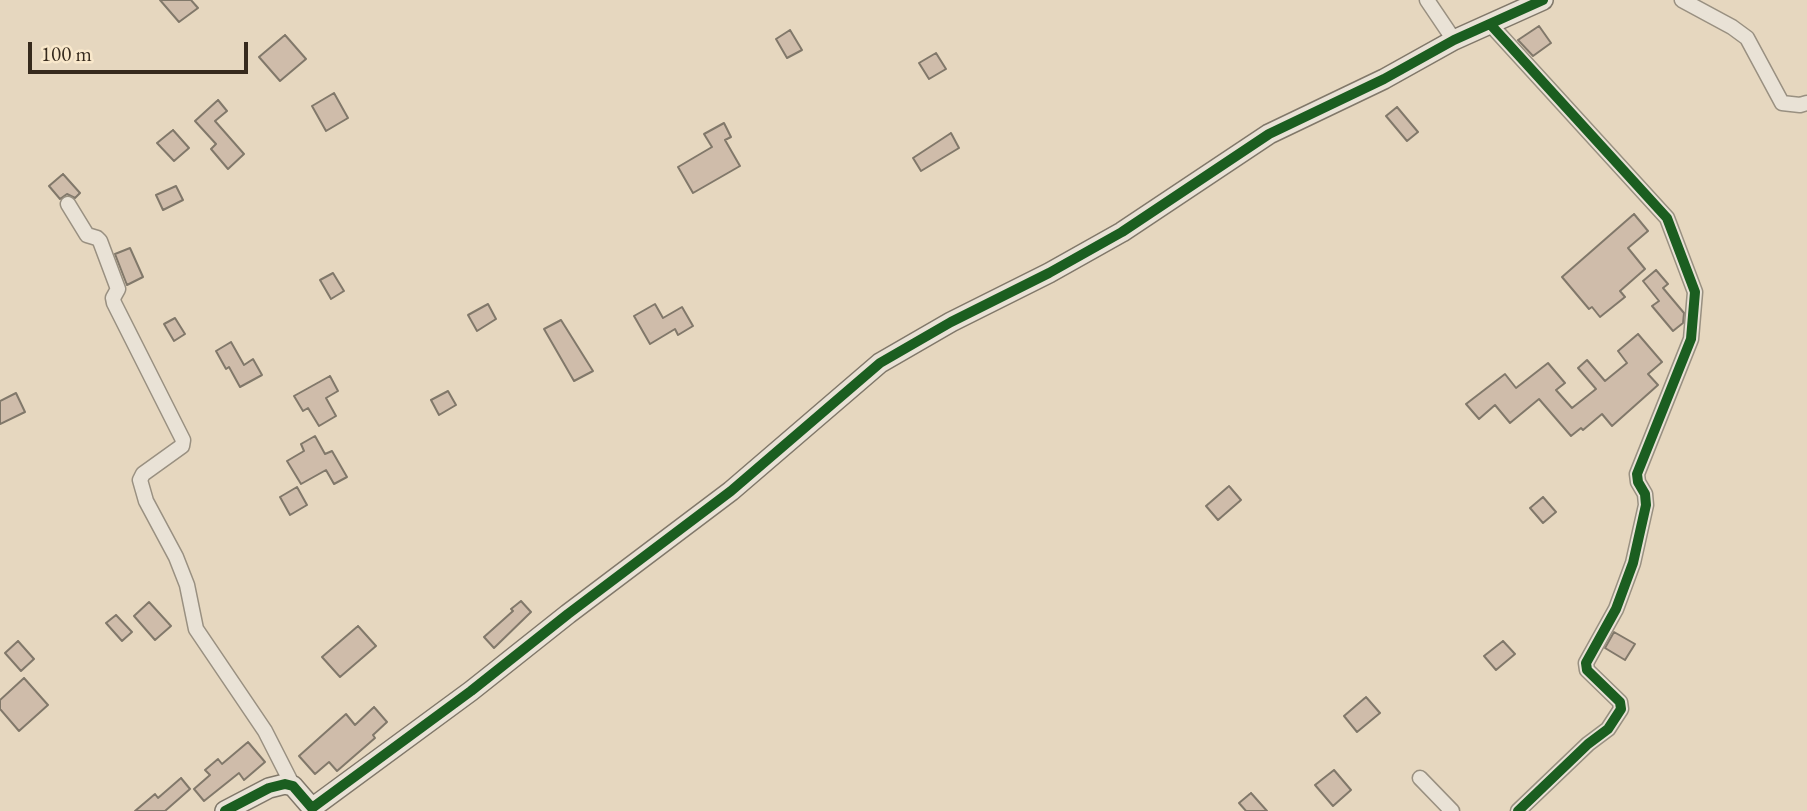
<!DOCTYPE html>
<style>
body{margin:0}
#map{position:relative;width:1807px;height:811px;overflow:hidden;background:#e6d7bf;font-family:"EB Garamond",serif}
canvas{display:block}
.scale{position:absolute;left:28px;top:42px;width:220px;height:32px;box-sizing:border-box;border:4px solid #362a1d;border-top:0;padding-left:9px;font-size:21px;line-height:24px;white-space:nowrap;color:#362a1d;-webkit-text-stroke:5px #f9e8cb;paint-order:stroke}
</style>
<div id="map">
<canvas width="1807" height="811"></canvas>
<div class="scale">100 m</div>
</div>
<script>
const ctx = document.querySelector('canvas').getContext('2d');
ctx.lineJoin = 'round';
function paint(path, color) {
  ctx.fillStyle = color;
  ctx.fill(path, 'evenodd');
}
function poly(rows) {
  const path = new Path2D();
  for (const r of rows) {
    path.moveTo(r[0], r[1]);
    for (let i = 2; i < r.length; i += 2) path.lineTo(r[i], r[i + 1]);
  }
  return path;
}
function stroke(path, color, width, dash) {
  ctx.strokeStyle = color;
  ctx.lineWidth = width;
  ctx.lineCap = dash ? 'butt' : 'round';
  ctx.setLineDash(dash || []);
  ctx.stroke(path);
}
const building = poly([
 [160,0,191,0,198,8,179,22,160,0],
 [1539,26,1551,43,1533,56,1518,40,1539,26],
 [790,30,802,50,787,58,776,39,790,30],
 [285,35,306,59,280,81,259,57,285,35],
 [936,53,946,69,929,79,919,63,936,53],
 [334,93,348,118,326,131,312,106,334,93],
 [218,100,227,111,215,121,244,154,228,169,211,149,216,144,195,121,218,100],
 [1397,107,1418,132,1407,141,1386,116,1397,107],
 [724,123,731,137,725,140,740,166,693,193,678,167,712,147,704,134,724,123],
 [173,130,189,148,174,161,157,143,173,130],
 [951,133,959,148,921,171,913,158,951,133],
 [63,174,80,193,75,198,67,194,60,199,49,186,63,174],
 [176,186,183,200,163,210,156,195,176,186],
 [1634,214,1648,231,1628,248,1645,269,1620,291,1625,297,1600,317,1592,307,1589,309,1562,277,1634,214],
 [130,248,143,277,127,285,115,254,130,248],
 [1656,270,1668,284,1663,288,1684,313,1683,323,1673,331,1652,306,1659,301,1643,281,1656,270],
 [333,273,344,291,331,299,320,280,333,273],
 [488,304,496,319,477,331,468,315,488,304],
 [655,304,663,318,682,307,693,326,678,335,675,329,650,344,634,316,655,304],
 [175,318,185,334,174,341,164,324,175,318],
 [561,320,593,371,574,381,544,329,561,320],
 [1638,334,1662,362,1648,374,1658,385,1612,426,1602,414,1583,430,1581,428,1571,436,1539,399,1510,423,1495,405,1479,419,1466,404,1505,374,1516,388,1548,363,1565,383,1556,390,1572,408,1596,389,1578,368,1587,360,1605,381,1627,363,1618,351,1638,334],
 [231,342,244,365,253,359,262,375,240,387,229,367,226,369,216,351,231,342],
 [330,376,338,391,326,398,336,416,319,426,308,408,303,411,294,396,330,376],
 [448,391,456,405,439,415,431,400,448,391],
 [16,393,25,412,0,424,0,401,16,393],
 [315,436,325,454,332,451,347,477,334,484,326,470,301,484,287,461,304,451,301,444,315,436],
 [1229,486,1241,500,1218,520,1206,506,1229,486],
 [297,487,307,505,290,515,280,497,297,487],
 [1543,497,1556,512,1543,523,1530,508,1543,497],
 [521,601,531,612,494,648,484,637,513,611,511,609,521,601],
 [149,602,171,626,155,640,134,616,149,602],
 [116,615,132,632,122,641,106,623,116,615],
 [358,626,376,646,340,677,322,657,358,626],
 [1614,632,1635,644,1625,660,1605,648,1614,632],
 [18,641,34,659,21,671,5,653,18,641],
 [1503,641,1515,654,1496,670,1484,656,1503,641],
 [24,678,48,705,19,731,0,709,0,700,24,678],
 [1366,697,1380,713,1357,732,1344,716,1366,697],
 [374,707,387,722,373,735,375,738,337,771,329,762,315,774,299,756,346,714,355,725,374,707],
 [248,742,265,762,244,780,239,773,204,801,194,789,210,775,205,770,218,759,222,764,248,742],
 [1334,770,1351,790,1333,806,1315,785,1334,770],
 [181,778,190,789,165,811,135,811,155,794,158,798,181,778],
 [1251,793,1267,811,1246,811,1239,803,1251,793]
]);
const street = poly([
 [1427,0,1454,40],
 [1682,0,1732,27,1747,38,1782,103,1800,105,1807,103],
 [1490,24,1667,218,1695,292,1691,339,1637,474,1638,482,1645,494,1646,505,1633,563,1616,609,1586,663,1587,670,1620,702,1621,709,1608,729,1588,744,1518,811],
 [68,204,87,235,97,238,100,241,118,289,113,298,114,303,183,440,182,446,143,474,140,480,146,501,176,557,187,585,196,629,265,731,293,786],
 [1420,778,1452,811]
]);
const secondary = poly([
 [225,811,269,788,285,784,293,786,312,808,471,691,568,614,731,491,880,363,951,322,1049,273,1122,232,1269,134,1384,79,1454,40,1543,0]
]);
const cycleway = poly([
 [1490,24,1667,218,1695,292,1691,339,1637,474,1638,482,1645,494,1646,505,1633,563,1616,609,1586,663,1587,670,1620,702,1621,709,1608,729,1588,744,1518,811],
 [225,811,269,788,285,784,293,786,312,808,471,691,568,614,731,491,880,363,951,322,1049,273,1122,232,1269,134,1384,79,1454,40,1543,0]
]);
paint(building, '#cfbcaa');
stroke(building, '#81786a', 2);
stroke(street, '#999081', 17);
stroke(secondary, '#81786a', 22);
stroke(street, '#e9e2d6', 14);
stroke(secondary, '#e9e2d6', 19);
stroke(cycleway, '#1b5e20', 10);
</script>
